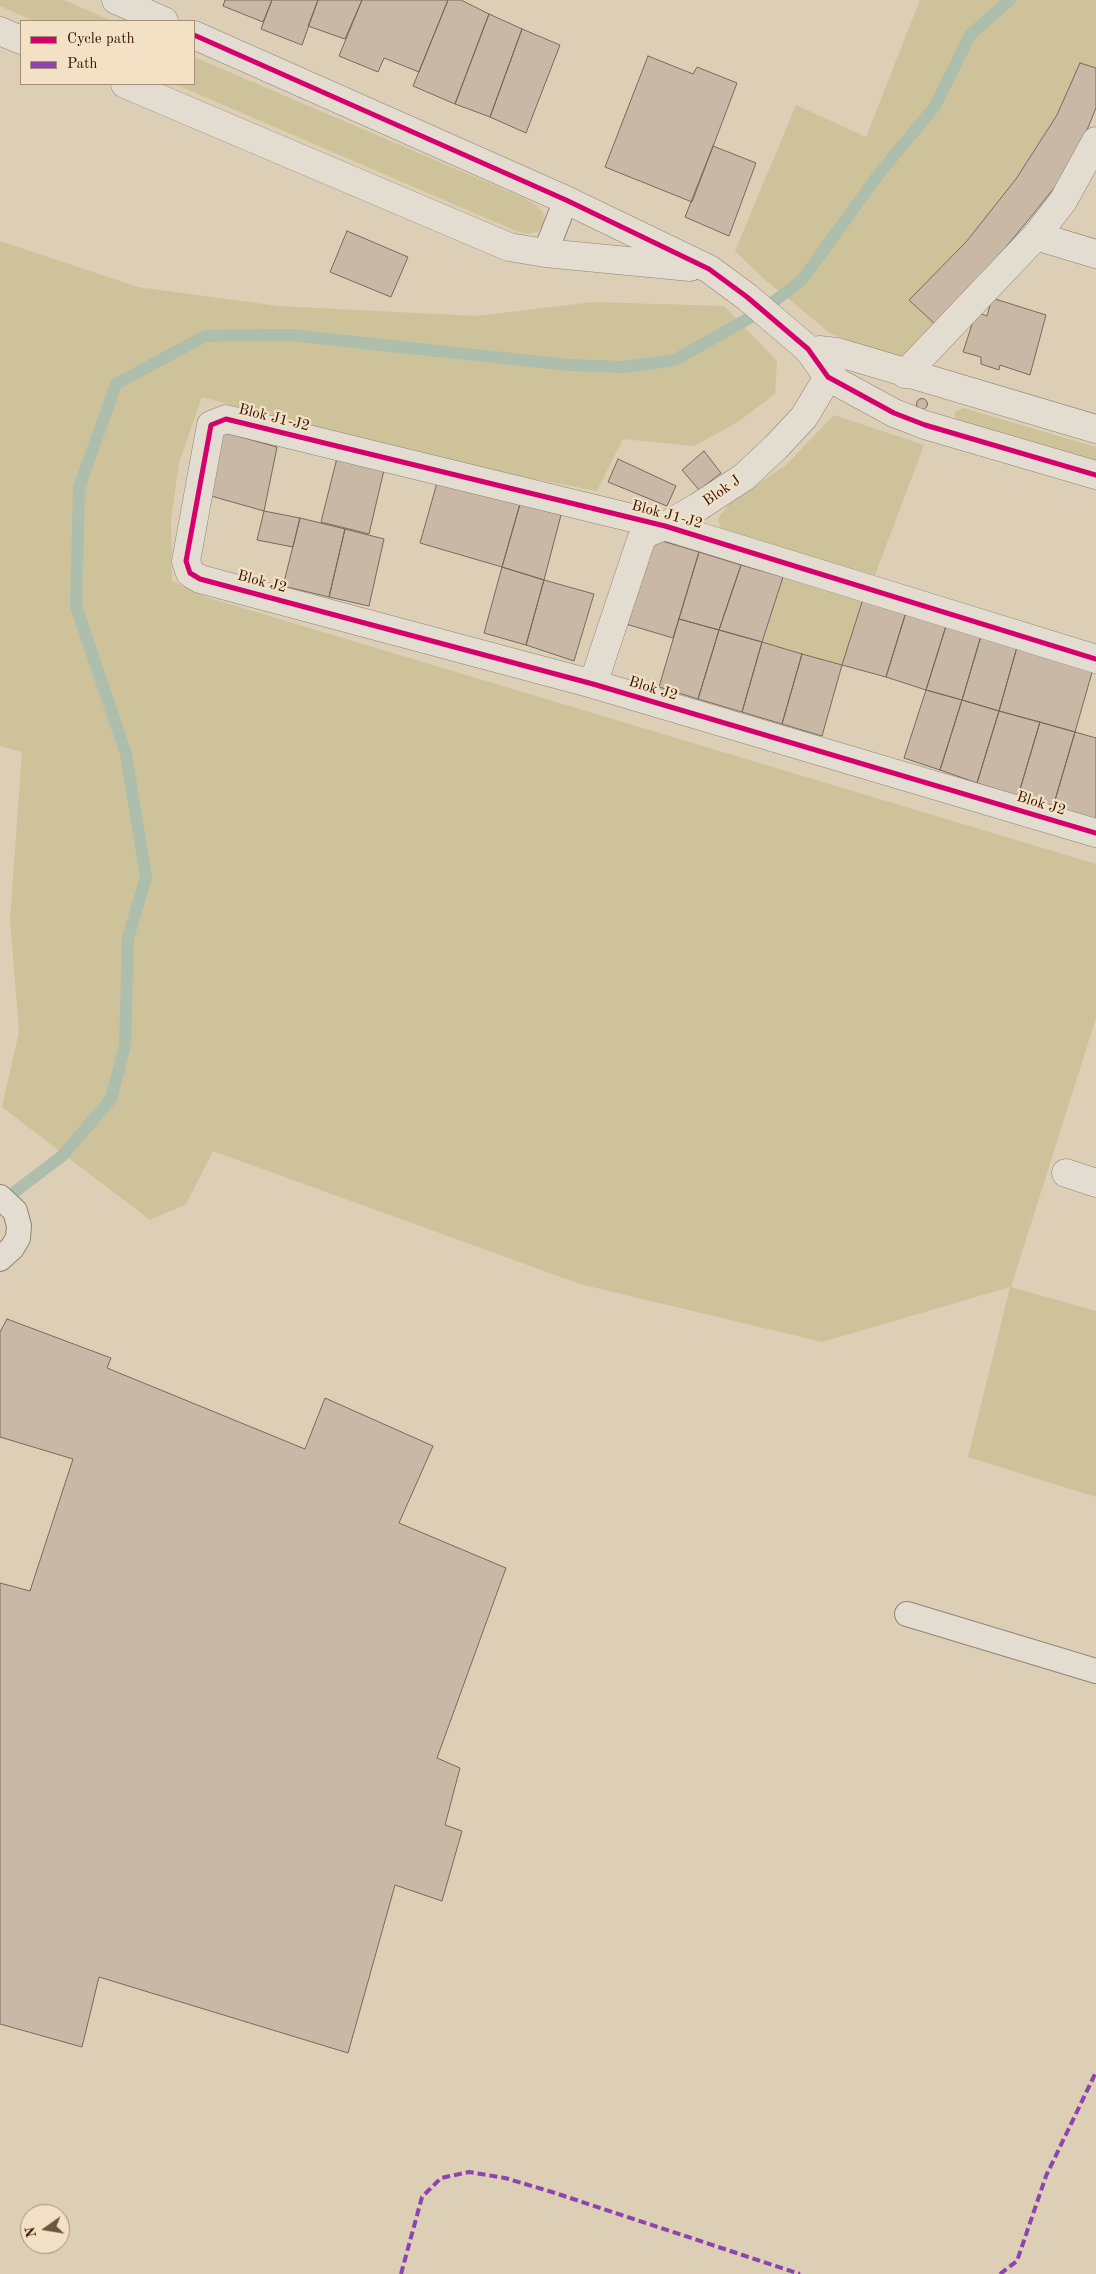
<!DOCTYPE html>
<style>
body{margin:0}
#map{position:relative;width:1096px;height:2274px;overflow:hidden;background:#ddceb6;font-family:"Old Standard TT",serif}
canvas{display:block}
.legend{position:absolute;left:20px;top:20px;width:175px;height:65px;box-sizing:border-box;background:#f3e1c6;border:1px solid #a68e78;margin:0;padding:6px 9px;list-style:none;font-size:15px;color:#321203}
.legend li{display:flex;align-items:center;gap:10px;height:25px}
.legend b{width:25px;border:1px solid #a68e78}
.north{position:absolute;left:20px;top:2204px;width:50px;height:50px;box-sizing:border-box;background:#f3e1c6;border:1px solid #a68e78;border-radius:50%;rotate:257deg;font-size:14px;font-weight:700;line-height:20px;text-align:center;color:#321203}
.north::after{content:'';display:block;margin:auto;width:18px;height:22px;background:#6e5442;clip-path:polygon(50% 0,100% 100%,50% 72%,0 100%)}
</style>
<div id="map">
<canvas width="1096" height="2274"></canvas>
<ul class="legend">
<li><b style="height:6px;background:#d6006c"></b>Cycle path</li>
<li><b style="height:6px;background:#8e44ad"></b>Path</li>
</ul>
<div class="north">N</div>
</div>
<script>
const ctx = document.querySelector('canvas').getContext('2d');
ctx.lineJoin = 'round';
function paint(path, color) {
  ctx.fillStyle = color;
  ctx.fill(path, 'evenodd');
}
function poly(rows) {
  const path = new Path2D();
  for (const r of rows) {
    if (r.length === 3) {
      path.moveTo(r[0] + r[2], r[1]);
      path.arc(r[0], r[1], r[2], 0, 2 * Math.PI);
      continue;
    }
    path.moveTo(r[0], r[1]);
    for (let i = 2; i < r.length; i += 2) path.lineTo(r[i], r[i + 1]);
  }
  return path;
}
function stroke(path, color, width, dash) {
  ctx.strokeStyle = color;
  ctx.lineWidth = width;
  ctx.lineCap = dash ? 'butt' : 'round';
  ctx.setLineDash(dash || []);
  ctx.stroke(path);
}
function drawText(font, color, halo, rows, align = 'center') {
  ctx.font = font + ' "Old Standard TT",serif';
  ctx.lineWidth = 4.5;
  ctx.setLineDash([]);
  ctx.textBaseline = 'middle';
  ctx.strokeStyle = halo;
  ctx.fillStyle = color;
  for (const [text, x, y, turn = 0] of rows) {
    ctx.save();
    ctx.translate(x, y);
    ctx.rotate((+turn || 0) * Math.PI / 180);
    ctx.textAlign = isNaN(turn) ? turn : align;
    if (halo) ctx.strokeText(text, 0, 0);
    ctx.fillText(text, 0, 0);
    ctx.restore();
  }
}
const green = poly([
 [0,0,64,0,112,21,34,21,0,6],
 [920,0,1096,0,1096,68,1080,64,1057,115,1016,179,966,242,909,300,935,324,900,361,830,333,763,278,735,251,796,105,866,137],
 [194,57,528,200,537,206,543,212,544,220,541,228,537,232,529,234,516,231,175,84,194,84],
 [0,241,138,287,278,306,476,316,593,302,724,306,777,361,775,394,738,422,694,446,623,439,597,491,452,463,202,397,179,463,171,519,172,581,206,597,1096,864,1096,1018,1011,1287,1096,1311,1096,1497,968,1457,1010,1287,822,1342,580,1284,213,1151,186,1204,150,1220,2,1107,19,1032,10,919,22,752,0,746],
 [963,408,1096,447,1096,463,959,422,955,418,955,412],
 [834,415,924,445,875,575,734,536,722,531,718,519,729,504,786,465],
 [783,577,863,599,842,665,762,642]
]);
const stream = poly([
 [0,1203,62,1156,111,1099,125,1046,128,938,146,877,126,754,76,606,79,488,116,384,205,336,290,335,568,365,624,367,675,360,760,312,802,280,878,175,935,106,970,35,1010,0]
]);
const building = poly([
 [225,0,272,0,263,22,223,6,225,0],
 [272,0,318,0,302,45,261,29,272,0],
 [318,0,362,0,345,39,308,26,318,0],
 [362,0,448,0,419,72,384,58,378,72,339,56,362,0],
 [448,0,461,0,489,14,455,104,413,86,448,0],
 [489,14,522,29,490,117,455,104,489,14],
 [522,29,560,45,526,133,490,117,522,29],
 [648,56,693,74,697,67,737,83,692,202,605,167,648,56],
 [1080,63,1096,68,1096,108,1080,147,1058,183,1034,213,991,265,935,324,909,300,966,242,1016,179,1057,115,1080,63],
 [713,146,756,163,729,236,685,217,713,146],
 [347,231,408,257,391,297,330,272,347,231],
 [992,298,1046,315,1030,375,1000,365,999,370,981,364,981,357,963,352,976,312,987,316,992,298],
 [922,404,5.5],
 [219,431,277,447,264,511,204,494,219,431],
 [704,451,721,473,699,490,682,470,704,451],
 [337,458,384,470,369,534,321,522,337,458],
 [618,459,676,486,667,506,608,482,618,459],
 [437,483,520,504,502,567,420,543,437,483],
 [520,504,561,515,544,580,502,567,520,504],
 [264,511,300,518,293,547,257,540,264,511],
 [300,518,345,529,329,597,283,586,300,518],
 [345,529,384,539,369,606,329,597,345,529],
 [652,538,699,552,673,638,626,624,652,538],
 [699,552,741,565,719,630,679,619,699,552],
 [741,565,783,577,762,642,719,630,741,565],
 [502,567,544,580,526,645,484,633,502,567],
 [544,580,594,594,574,661,526,645,544,580],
 [863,599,906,612,886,677,842,665,863,599],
 [906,612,946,626,926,690,886,677,906,612],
 [679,619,719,630,698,699,659,687,679,619],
 [946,626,981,636,962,700,926,690,946,626],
 [719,630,762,642,742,712,698,699,719,630],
 [981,636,1017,647,999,711,962,700,981,636],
 [762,642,802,654,782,724,742,712,762,642],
 [1017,647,1093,669,1075,732,999,711,1017,647],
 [802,654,842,665,822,736,782,724,802,654],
 [926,690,962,700,940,770,904,758,926,690],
 [962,700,999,711,977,783,940,770,962,700],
 [999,711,1040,722,1018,796,977,783,999,711],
 [1040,722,1075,732,1053,807,1018,796,1040,722],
 [1075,732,1096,738,1096,820,1053,807,1075,732],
 [7,1319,111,1358,107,1368,305,1449,325,1398,433,1446,399,1523,506,1568,437,1758,460,1768,445,1825,462,1831,442,1901,395,1885,348,2053,99,1977,82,2047,0,2024,0,1583,30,1591,73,1459,0,1437,0,1332,7,1319]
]);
const lane = poly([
 [545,253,566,200],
 [0,1197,15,1211,19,1226,18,1238,12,1248,0,1259],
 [907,1614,1096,1671]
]);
const street = poly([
 [116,0,164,21],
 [0,31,21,40],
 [194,35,566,200,709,269,747,297,808,349,828,377,894,413,925,425,1096,475],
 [125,84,509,247,545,253,690,267],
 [1036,236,1096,254],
 [819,350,837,352,1096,429],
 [905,374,1036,236,1063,201,1096,141],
 [1096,659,665,526,226,419,211,425,186,561,190,573,200,579,593,684,1096,833],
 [593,684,641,540,647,533,665,526,698,507,744,477,776,447,804,417,828,377,837,352],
 [1066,1173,1096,1183]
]);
const quiet = poly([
 [401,2274,422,2197,441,2178,469,2172,505,2178,552,2192,800,2274],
 [1000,2274,1017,2261,1046,2176,1096,2072]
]);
const cycleway = poly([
 [194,35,566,200,709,269,747,297,808,349,828,377,894,413,925,425,1096,475],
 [1096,659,665,526,226,419,211,425,186,561,190,573,200,579,593,684,1096,833]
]);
const streetNames = [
 ["Blok J1-J2",274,418,14],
 ["Blok J",722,491,-35],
 ["Blok J1-J2",667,515,15],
 ["Blok J2",262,582,15],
 ["Blok J2",653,689,17],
 ["Blok J2",1041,804,17]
];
paint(green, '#cdc299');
stroke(stream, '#adbead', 12);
paint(building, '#cab8a6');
stroke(building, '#776a5c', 1);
stroke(lane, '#8f8373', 26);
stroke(street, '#8f8373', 29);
stroke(lane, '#e3dcd0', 24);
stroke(street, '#e3dcd0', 28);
stroke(quiet, '#8e44ad', 4, [8, 4]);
stroke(cycleway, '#d6006c', 5);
drawText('15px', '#321203', '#f3e1c6', streetNames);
</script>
